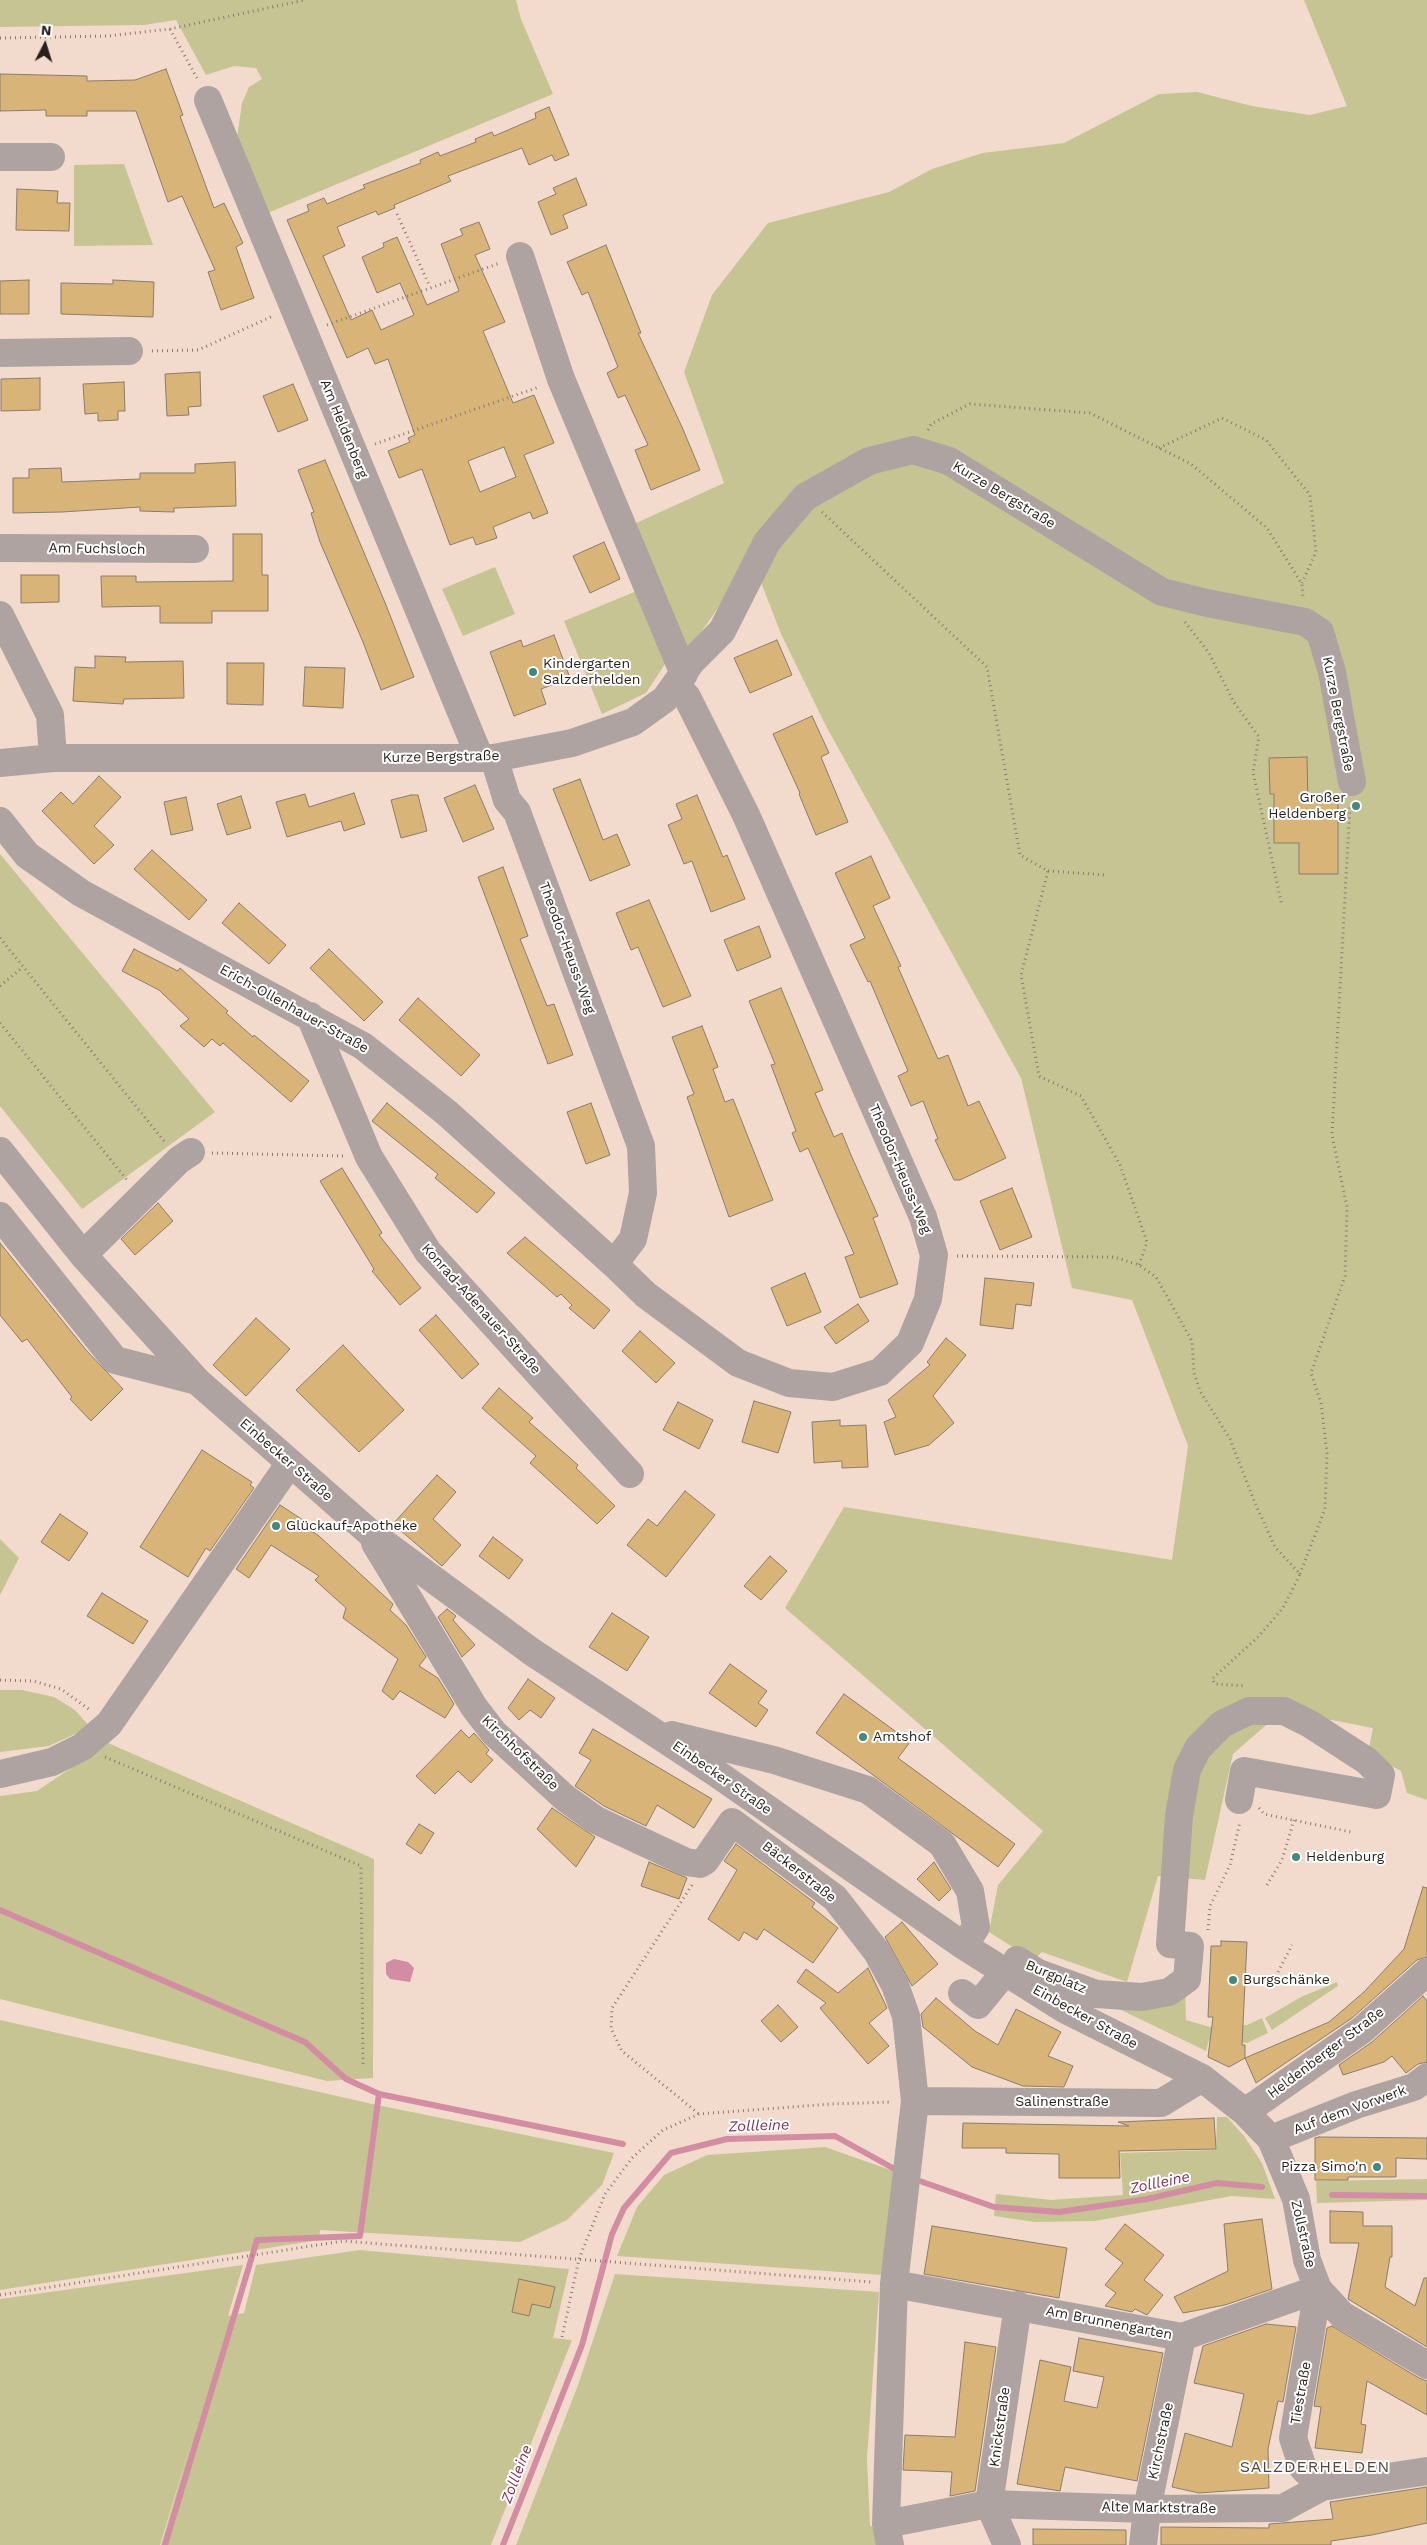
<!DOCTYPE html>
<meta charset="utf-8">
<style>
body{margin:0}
#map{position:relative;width:1427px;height:2545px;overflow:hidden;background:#f2dbcd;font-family:"Work Sans",sans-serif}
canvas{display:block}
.north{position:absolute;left:20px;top:20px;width:50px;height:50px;-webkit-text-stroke:4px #fff;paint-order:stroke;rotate:5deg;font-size:14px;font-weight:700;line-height:20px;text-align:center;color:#271f1a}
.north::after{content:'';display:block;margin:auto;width:18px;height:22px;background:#271f1a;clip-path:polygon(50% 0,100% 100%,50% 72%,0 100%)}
</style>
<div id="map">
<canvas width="1427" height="2545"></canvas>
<div class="north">N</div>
</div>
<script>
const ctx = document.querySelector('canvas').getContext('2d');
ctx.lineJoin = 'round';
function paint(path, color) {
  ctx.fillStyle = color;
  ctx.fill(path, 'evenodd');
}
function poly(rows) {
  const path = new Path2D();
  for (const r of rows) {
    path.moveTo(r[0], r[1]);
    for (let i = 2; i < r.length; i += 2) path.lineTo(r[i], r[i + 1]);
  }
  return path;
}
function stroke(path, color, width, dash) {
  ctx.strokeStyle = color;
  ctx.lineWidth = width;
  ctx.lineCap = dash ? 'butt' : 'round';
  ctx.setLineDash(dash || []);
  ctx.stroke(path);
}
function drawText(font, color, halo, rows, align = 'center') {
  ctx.font = font + ' "Work Sans",sans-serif';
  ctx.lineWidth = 4;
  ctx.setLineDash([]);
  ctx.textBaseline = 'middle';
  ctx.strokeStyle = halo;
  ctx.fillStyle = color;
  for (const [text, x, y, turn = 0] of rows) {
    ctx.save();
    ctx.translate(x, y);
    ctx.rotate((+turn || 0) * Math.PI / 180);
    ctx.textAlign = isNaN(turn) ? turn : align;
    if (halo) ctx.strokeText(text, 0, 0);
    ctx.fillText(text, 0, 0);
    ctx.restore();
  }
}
const green = poly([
 [0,0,516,0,521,19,553,94,263,215,236,145,242,103,249,87,262,79,256,68,234,66,206,75,176,20,144,25,0,27],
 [1304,0,1427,0,1427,1800,1407,1793,1401,1771,1368,1753,1373,1728,1332,1720,1310,1724,1273,1719,1233,1754,1205,1880,1158,1876,1127,1982,1042,1952,1033,1960,989,1932,998,1885,1043,1831,785,1608,844,1507,1172,1560,1188,1446,1132,1300,1072,1288,1021,1078,826,726,781,634,752,559,686,654,634,524,724,483,684,372,712,295,768,223,889,192,932,169,983,153,1064,143,1159,94,1197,92,1252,106,1310,115,1347,106],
 [124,164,153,245,74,246,74,165],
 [495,567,515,614,463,636,442,589],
 [639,590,665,664,646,693,602,714,564,621],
 [0,854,215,1112,82,1209,0,1106],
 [0,1539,19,1558,0,1595],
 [0,1690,22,1690,54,1697,75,1710,90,1727,49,1746,0,1752],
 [108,1743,374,1859,373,2078,327,2081,0,1999,0,1796,37,1791],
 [1337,1982,1338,1986,1272,2030,1265,2018,1301,1997],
 [1185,1987,1186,2020,1210,2027,1247,2025,1262,2018,1268,2033,1247,2043,1209,2040,1206,2051,1117,2008],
 [0,2020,377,2105,614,2153,602,2185,567,2220,520,2242,320,2230,319,2240,0,2290],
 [1217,2117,1227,2117,1244,2136,1262,2163,1275,2199,1232,2196,1095,2221,1035,2222,994,2216,996,2194,1051,2200,1123,2195,1120,2153,1216,2150],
 [825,2147,896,2172,882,2275,617,2256,637,2207,664,2175,707,2155],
 [1427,2179,1427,2200,1317,2203,1316,2181],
 [360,2250,569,2269,553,2338,572,2340,491,2545,161,2545,192,2439,160,2545,0,2545,0,2299,243,2265,228,2316,244,2313,256,2265],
 [615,2274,879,2292,867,2458,870,2525,875,2530,879,2545,516,2545,578,2385]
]);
const water = poly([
 [394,1959,408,1962,414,1968,410,1982,390,1979,386,1974,386,1963]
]);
const stream = poly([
 [0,1910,305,2042,346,2079,379,2094],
 [914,2179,994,2207,1059,2212,1147,2199,1217,2183,1262,2187],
 [1332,2195,1427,2196],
 [165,2545,257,2240,360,2236,379,2094,623,2144],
 [503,2545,582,2345,612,2234,624,2208,671,2153,727,2139,835,2136,900,2172]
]);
const building = poly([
 [166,69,183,115,180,116,214,208,224,203,243,243,236,247,254,298,221,310,208,272,215,270,182,196,168,202,136,111,87,111,87,116,46,116,46,110,0,111,0,74,87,76,87,81,135,80,166,69],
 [549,107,569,155,555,161,552,155,529,165,522,148,448,176,451,181,394,205,395,208,378,215,376,211,337,227,345,246,323,256,351,320,372,310,381,330,414,315,400,283,377,293,362,257,384,247,383,243,397,237,427,305,459,291,441,244,463,235,460,229,479,222,490,249,475,255,505,322,483,331,513,403,534,395,554,443,524,455,548,513,533,519,530,512,493,527,497,538,476,545,473,537,450,545,422,469,399,478,388,451,410,442,408,438,415,435,388,359,375,364,368,348,347,358,287,220,309,211,307,205,324,198,327,204,365,188,363,185,421,163,420,160,438,152,440,156,476,142,475,139,492,132,494,136,536,118,535,113,549,107],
 [504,447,516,477,480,492,468,461,504,447],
 [576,178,587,205,563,215,568,228,551,235,538,202,556,194,553,188,576,178],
 [17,189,58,191,57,203,70,203,69,231,16,230,17,189],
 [606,245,641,333,638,333,682,427,700,470,651,490,635,450,648,445,625,395,618,398,607,373,618,367,588,292,582,295,567,262,606,245],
 [29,280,29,314,0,314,0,281,29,280],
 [113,280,154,282,153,317,61,314,61,283,113,284,113,280],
 [200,372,201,406,188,407,189,415,167,416,165,374,200,372],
 [40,378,40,410,1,411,1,379,40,378],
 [124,382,125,411,118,411,118,420,98,421,98,413,85,414,83,384,124,382],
 [293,384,308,420,278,432,263,396,293,384],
 [325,460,386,605,414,677,381,690,363,642,320,542,311,513,314,512,298,470,325,460],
 [235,462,236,506,174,508,174,512,140,511,140,507,62,512,13,513,13,478,29,478,29,469,61,468,62,482,140,479,140,473,195,473,195,464,235,462],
 [233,534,262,534,262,575,268,575,268,611,212,611,212,623,160,623,160,606,102,607,101,576,136,576,136,582,233,581,233,534],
 [604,542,620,579,590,593,573,556,604,542],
 [21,575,59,575,59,602,21,603,21,575],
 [554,635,570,678,541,689,546,704,514,716,490,652,521,640,523,647,554,635],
 [777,640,792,675,750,693,734,658,777,640],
 [95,656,126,657,125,662,183,661,184,698,124,699,123,704,73,701,75,667,95,668,95,656],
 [227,663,264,663,263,705,227,704,227,663],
 [305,667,345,668,343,708,303,706,305,667],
 [812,716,829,753,821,757,848,822,816,835,799,794,800,793,773,734,812,716],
 [1307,757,1308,801,1338,801,1338,874,1299,874,1299,843,1274,843,1274,794,1270,794,1269,758,1307,757],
 [99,776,121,797,94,826,114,845,94,864,42,811,61,792,73,804,99,776],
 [580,779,603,840,617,834,630,865,590,881,553,789,580,779],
 [475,785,494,829,463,842,444,798,475,785],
 [354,793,365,824,344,831,341,821,287,837,276,802,305,794,309,807,354,793],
 [411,795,418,795,427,831,401,838,391,800,411,795],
 [697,795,723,857,727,855,745,899,711,912,692,861,684,864,668,825,682,819,676,804,697,795],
 [241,796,251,828,227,835,217,804,241,796],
 [186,797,193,830,171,835,164,802,186,797],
 [152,850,207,900,189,920,134,869,152,850],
 [871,856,890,898,873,906,901,966,898,967,938,1059,948,1055,968,1106,979,1101,1006,1158,960,1180,954,1180,935,1140,938,1139,923,1101,911,1106,898,1076,908,1071,870,981,868,982,850,945,865,938,835,873,871,856],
 [503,867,528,936,520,939,547,1006,554,1004,573,1055,548,1064,478,877,503,867],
 [649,900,691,996,663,1007,638,947,631,950,616,913,649,900],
 [239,903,286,945,269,964,222,923,239,903],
 [759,926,771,957,737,971,724,940,759,926],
 [134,949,178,971,180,968,228,1011,226,1013,253,1037,254,1035,309,1081,291,1102,223,1043,220,1046,212,1039,204,1047,180,1026,189,1019,159,990,122,971,134,949],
 [329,949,383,1002,364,1021,310,968,329,949],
 [781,988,823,1090,815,1093,834,1137,842,1133,851,1155,878,1216,873,1218,898,1284,860,1298,845,1257,854,1254,808,1148,800,1152,792,1133,796,1131,771,1065,775,1064,749,1001,781,988],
 [418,998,480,1055,461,1076,399,1020,418,998],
 [702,1026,718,1067,713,1069,725,1102,733,1099,773,1200,729,1217,687,1097,694,1094,672,1037,702,1026],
 [387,1103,495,1193,477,1213,435,1178,438,1174,372,1121,387,1103],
 [591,1103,610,1155,586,1164,567,1112,591,1103],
 [342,1168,382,1233,379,1235,421,1288,400,1305,372,1271,374,1269,320,1181,342,1168],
 [1012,1188,1032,1237,1000,1250,980,1201,1012,1188],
 [158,1203,173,1221,135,1255,121,1239,158,1203],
 [525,1237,610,1310,594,1329,569,1308,572,1305,561,1294,557,1297,507,1253,525,1237],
 [0,1243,86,1350,123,1389,91,1421,70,1399,72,1397,27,1339,22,1342,0,1315,0,1243],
 [805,1273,821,1312,787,1326,771,1288,805,1273],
 [985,1278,1034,1283,1031,1306,1016,1304,1013,1329,980,1325,985,1278],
 [858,1304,869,1321,836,1344,824,1327,858,1304],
 [436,1315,479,1364,462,1379,419,1330,436,1315],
 [256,1318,290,1349,246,1396,213,1365,256,1318],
 [640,1331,675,1363,656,1383,622,1351,640,1331],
 [946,1338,966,1355,933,1396,954,1423,929,1445,895,1455,884,1422,896,1417,888,1400,930,1365,927,1362,946,1338],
 [343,1345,404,1410,359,1452,296,1390,343,1345],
 [499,1388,533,1418,529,1422,578,1465,576,1468,615,1506,597,1524,530,1463,536,1456,482,1408,499,1388],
 [754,1401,791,1412,778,1453,742,1442,754,1401],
 [678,1402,713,1420,699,1449,663,1430,678,1402],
 [840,1420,840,1426,866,1425,868,1467,842,1468,842,1461,814,1463,812,1422,840,1420],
 [202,1450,252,1482,250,1485,254,1488,210,1551,206,1548,188,1577,140,1547,202,1450],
 [437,1475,456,1492,433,1519,461,1545,442,1566,393,1524,437,1475],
 [685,1491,715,1515,666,1577,627,1545,648,1519,657,1526,685,1491],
 [280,1505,303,1520,301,1524,319,1536,393,1604,390,1610,406,1625,426,1657,419,1666,438,1678,454,1704,445,1718,400,1691,393,1700,382,1691,398,1659,343,1618,346,1608,315,1580,319,1576,271,1545,249,1578,236,1569,280,1505],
 [60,1514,88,1533,69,1561,41,1542,60,1514],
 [493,1537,523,1560,509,1579,479,1556,493,1537],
 [770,1556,787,1571,761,1600,744,1586,770,1556],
 [102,1593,148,1621,133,1644,87,1616,102,1593],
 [447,1609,456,1616,453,1620,475,1645,462,1657,438,1617,447,1609],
 [612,1613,649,1637,627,1671,589,1647,612,1613],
 [730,1664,767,1691,758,1703,768,1710,756,1727,709,1693,730,1664],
 [528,1679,555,1698,541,1718,530,1710,519,1720,508,1708,528,1679],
 [844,1694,910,1742,898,1758,1015,1844,998,1867,816,1733,844,1694],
 [593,1729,712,1799,694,1828,657,1805,646,1826,604,1806,575,1786,591,1760,579,1753,593,1729],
 [461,1730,469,1738,474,1733,489,1750,486,1754,493,1760,471,1783,458,1771,435,1794,416,1776,461,1730],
 [552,1808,595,1837,576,1867,537,1829,552,1808],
 [419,1824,434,1833,421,1854,406,1844,419,1824],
 [736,1844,815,1903,812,1907,838,1928,813,1963,764,1929,757,1940,744,1932,739,1941,708,1919,737,1870,724,1861,736,1844],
 [649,1862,687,1878,679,1899,641,1886,649,1862],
 [934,1862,951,1889,939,1901,917,1879,934,1862],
 [1423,1887,1427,1888,1427,1957,1417,1960,1352,2018,1256,2083,1245,2058,1329,2022,1364,1992,1404,1949,1423,1887],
 [902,1922,938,1964,912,1986,885,1937,902,1922],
 [1221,1941,1247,1942,1242,2045,1245,2045,1245,2058,1229,2067,1208,2057,1213,2017,1208,2017,1211,1946,1221,1946,1221,1941],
 [868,1968,887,2008,869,2023,889,2046,868,2064,820,2008,826,2003,797,1982,806,1969,838,1993,868,1968],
 [1423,1996,1427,2001,1427,2062,1418,2064,1406,2073,1392,2056,1384,2062,1343,2075,1339,2065,1372,2042,1423,1996],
 [936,1998,975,2031,998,2045,1016,2009,1061,2032,1048,2056,1073,2066,1064,2087,1023,2086,972,2067,923,2027,921,2014,936,1998],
 [778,2005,798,2027,781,2042,761,2021,778,2005],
 [1214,2118,1216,2149,1119,2151,1120,2178,1059,2178,1059,2154,1006,2153,1006,2148,962,2148,963,2123,1129,2126,1118,2122,1214,2118],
 [1319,2137,1427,2138,1427,2159,1396,2158,1396,2177,1348,2177,1348,2180,1315,2180,1315,2138,1319,2137],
 [1330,2211,1363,2212,1363,2226,1392,2226,1392,2257,1390,2257,1385,2287,1415,2306,1424,2278,1427,2278,1427,2347,1348,2299,1359,2243,1330,2243,1330,2211],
 [1262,2219,1272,2289,1225,2305,1183,2313,1174,2297,1228,2271,1224,2224,1262,2219],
 [1125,2224,1164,2255,1144,2280,1163,2295,1147,2315,1135,2309,1132,2312,1105,2306,1116,2293,1105,2285,1123,2263,1105,2249,1125,2224],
 [932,2226,1067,2248,1059,2298,924,2274,932,2226],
 [519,2279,555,2287,550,2308,532,2304,529,2316,512,2312,519,2279],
 [1266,2324,1296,2327,1283,2402,1278,2401,1268,2449,1269,2488,1199,2493,1172,2487,1185,2433,1232,2447,1244,2394,1194,2383,1203,2346,1266,2324],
 [1332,2326,1419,2378,1427,2381,1427,2415,1367,2381,1361,2424,1366,2425,1362,2453,1315,2448,1321,2407,1314,2406,1327,2328,1332,2326],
 [1079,2338,1163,2353,1137,2481,1065,2467,1060,2491,1017,2484,1040,2360,1071,2367,1064,2401,1097,2408,1104,2377,1073,2371,1079,2338],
 [965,2342,996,2347,975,2491,950,2496,952,2472,903,2470,905,2435,955,2437,965,2342],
 [1427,2487,1427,2523,1372,2535,1331,2541,1331,2545,1161,2545,1161,2527,1269,2528,1269,2524,1333,2519,1330,2502,1427,2487],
 [1033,2529,1126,2530,1126,2545,1033,2545,1033,2529]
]);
const path = poly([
 [170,29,198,80],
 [0,38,108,36,170,29,305,0],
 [397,214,430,287],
 [327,325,500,263],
 [152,351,198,350,273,316],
 [928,430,931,424,970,404,1090,413,1191,464,1267,528,1302,584,1303,599],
 [375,444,539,387],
 [1159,448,1222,418,1266,440,1310,495,1316,552,1302,583],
 [822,512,987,667,1020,855,1048,871,1021,975,1039,1076,1081,1096,1120,1165,1147,1242,1139,1265],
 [1185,622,1209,653,1233,701,1259,737,1253,772,1282,906],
 [1048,871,1107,875],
 [0,938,164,1141],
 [0,986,23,967],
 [0,1023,127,1180],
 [212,1153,344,1156],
 [957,1256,1114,1257,1139,1265,1156,1277,1192,1341,1194,1373,1200,1391,1230,1439,1255,1503,1275,1547,1300,1574,1283,1608,1259,1636,1212,1679,1215,1684,1245,1686],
 [1300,1574,1325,1509,1327,1453,1321,1403,1311,1373,1345,1276,1347,1207,1332,1135,1350,805],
 [0,1680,33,1681,61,1689,90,1710],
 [105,1757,361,1866,363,2067],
 [1259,1808,1264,1814,1351,1832],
 [692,1885,612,2008,611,2029,622,2051,699,2114],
 [1267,1885,1282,1860,1294,1820],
 [1208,1930,1210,1906,1230,1865,1240,1822],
 [1278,1972,1292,1945],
 [0,2295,343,2241,871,2282],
 [562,2337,579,2259,605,2194,632,2158,663,2130,699,2114,831,2104,892,2102]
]);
const minor = poly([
 [208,100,480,758],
 [0,157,51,157],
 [520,256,561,379,684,674],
 [0,353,129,351],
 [0,548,195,549],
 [0,615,50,715,53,758],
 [494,758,507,800,517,812,641,1146,643,1193,633,1239,614,1264,646,1295,738,1363,789,1383,833,1387,880,1372,910,1343,928,1299,934,1255,923,1217,746,815,687,697,676,685],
 [0,763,53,758,494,758,572,743,633,722,665,699,692,661,722,631,767,542,805,497,869,461,913,450,949,461,1162,592,1207,603,1305,622,1320,632,1332,672,1352,782],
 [0,821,27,855,81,893,363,1046,447,1113,614,1264],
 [310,1016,369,1157,428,1252,630,1474],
 [0,1151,83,1255,197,1381,369,1532,532,1652,716,1773,964,1946,1064,2009,1202,2078,1245,2112,1271,2139,1296,2199,1307,2260,1318,2289,1342,2315,1427,2365],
 [0,1216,115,1360,197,1381],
 [83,1255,179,1160,191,1152],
 [375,1543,474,1707,494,1733,565,1798,596,1820,686,1862,700,1864,705,1861,732,1822],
 [672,1735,774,1760,868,1790,942,1844,970,1891,976,1927,964,1946],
 [0,1774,52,1762,82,1747,109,1724,290,1463],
 [732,1822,835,1898,877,1952,895,1985,906,2016,915,2101,894,2284,886,2524,890,2545],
 [1017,1960,1038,1973,1096,1994,1142,1997,1169,1992,1187,1979,1190,1946,1170,1944,1179,1816,1187,1770,1198,1748,1222,1724,1249,1711,1284,1711,1310,1724,1367,1761,1381,1775,1377,1795,1244,1771,1239,1800],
 [962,1993,978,2005,1005,1972],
 [915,2101,1161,2103,1202,2078],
 [1245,2112,1362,2030,1427,1972],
 [1271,2139,1356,2105,1414,2087,1427,2077],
 [894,2284,1182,2337,1318,2289,1293,2438,1303,2468,1322,2487],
 [886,2524,989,2504,1147,2509,1283,2508,1322,2487,1427,2471],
 [1007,2545,989,2504,1018,2305],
 [1143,2545,1147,2509,1182,2337]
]);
const markers = [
 [533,672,5,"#438980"],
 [1356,806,5,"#438980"],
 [276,1526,5,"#438980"],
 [863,1737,5,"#438980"],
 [1296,1857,5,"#438980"],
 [1233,1980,5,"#438980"],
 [1377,2167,5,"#438980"]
];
const streetNames = [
 ["Am Heldenberg",344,429,68],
 ["Kurze Bergstraße",1004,495,31],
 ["Am Fuchsloch",97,549,1],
 ["Kurze Bergstraße",1338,714,79],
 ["Kurze Bergstraße",441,757,-1],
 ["Theodor-Heuss-Weg",567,948,70],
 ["Erich-Ollenhauer-Straße",294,1009,29],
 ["Theodor-Heuss-Weg",900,1169,67],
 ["Konrad-Adenauer-Straße",481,1309,48],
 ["Einbecker Straße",286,1460,41],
 ["Kirchhofstraße",520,1753,44],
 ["Einbecker Straße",722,1778,35],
 ["Bäckerstraße",799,1872,38],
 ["Burgplatz",1056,1977,23],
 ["Einbecker Straße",1085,2017,29],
 ["Heldenberger Straße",1326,2053,-37],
 ["Salinenstraße",1062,2102],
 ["Auf dem Vorwerk",1350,2110,-20],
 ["Zollstraße",1303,2234,77],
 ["Am Brunnengarten",1109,2323,11],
 ["Tiestraße",1301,2393,-80],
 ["Knickstraße",1000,2427,-82],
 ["Kirchstraße",1161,2441,-78],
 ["Alte Marktstraße",1159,2508,1]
];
const poiNames = [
 ["Kindergarten",543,664],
 ["Salzderhelden",543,680],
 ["Großer",1346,798,"right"],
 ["Heldenberg",1346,814,"right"],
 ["Glückauf-Apotheke",286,1526],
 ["Amtshof",873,1737],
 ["Heldenburg",1306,1857],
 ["Burgschänke",1243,1980],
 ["Pizza Simo'n",1367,2167,"right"]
];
const waterNames = [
 ["Zollleine",759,2126,-2],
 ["Zollleine",1160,2183,-12],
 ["Zollleine",517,2474,-69]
];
const quarterNames = [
 ["SALZDERHELDEN",1315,2467]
];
paint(green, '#c7c493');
paint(water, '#d28da2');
stroke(stream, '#d28da2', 6);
paint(building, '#d8b479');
stroke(building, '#897d6b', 1);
stroke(path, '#8a7b71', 3, [1, 4]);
stroke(minor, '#aea3a1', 28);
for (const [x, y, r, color] of markers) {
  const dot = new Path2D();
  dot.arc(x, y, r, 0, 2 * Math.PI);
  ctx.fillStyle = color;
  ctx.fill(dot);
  stroke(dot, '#fff', 2);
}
drawText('14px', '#271f1a', '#fff', streetNames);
drawText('14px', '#271f1a', '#fff', poiNames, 'left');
drawText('italic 15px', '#843150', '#fff', waterNames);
ctx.letterSpacing = '1px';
drawText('16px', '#564439', '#fff', quarterNames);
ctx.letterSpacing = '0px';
</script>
